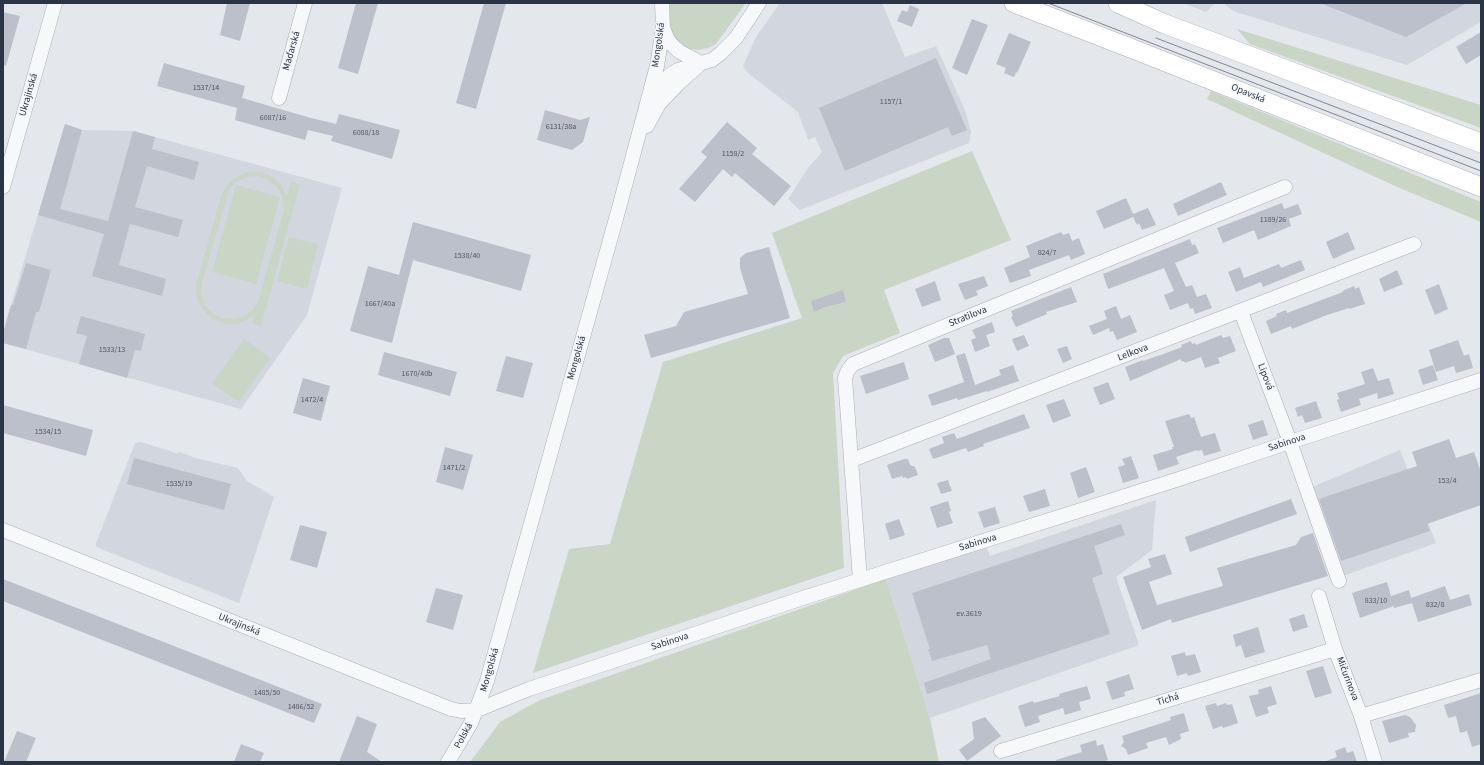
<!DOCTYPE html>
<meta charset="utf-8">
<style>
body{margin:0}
#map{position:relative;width:1484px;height:765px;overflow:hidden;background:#e4e7ec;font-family:"Source Sans 3",sans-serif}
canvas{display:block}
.frame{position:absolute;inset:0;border:4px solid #2b3445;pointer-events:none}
</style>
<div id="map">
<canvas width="1484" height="765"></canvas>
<div class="frame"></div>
</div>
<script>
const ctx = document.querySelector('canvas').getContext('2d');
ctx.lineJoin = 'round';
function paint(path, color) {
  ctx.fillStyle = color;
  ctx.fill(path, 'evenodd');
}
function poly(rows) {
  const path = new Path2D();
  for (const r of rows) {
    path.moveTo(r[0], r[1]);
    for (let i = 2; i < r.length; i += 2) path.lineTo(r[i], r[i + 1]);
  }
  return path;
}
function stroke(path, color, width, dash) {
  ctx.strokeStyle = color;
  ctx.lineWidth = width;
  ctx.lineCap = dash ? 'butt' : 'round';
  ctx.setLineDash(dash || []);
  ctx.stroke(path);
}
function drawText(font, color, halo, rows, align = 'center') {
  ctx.font = font + ' "Source Sans 3",sans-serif';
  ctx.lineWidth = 3;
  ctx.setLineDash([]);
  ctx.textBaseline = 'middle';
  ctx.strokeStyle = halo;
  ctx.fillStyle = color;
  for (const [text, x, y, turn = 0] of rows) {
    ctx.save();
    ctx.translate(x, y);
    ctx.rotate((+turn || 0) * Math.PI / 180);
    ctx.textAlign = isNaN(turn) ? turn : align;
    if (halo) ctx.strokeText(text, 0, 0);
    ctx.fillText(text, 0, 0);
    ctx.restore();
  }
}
const built = poly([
 [780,3,882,3,905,57,936,46,965,110,971,132,969,143,800,210,788,199,808,168,822,152,815,137,808,140,798,112,748,73,743,66,756,37],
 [1183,3,1215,3,1206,12],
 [1223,3,1481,3,1481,22,1407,65,1233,11],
 [65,124,82,130,133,131,342,188,307,315,241,409,3,343,3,333,11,305],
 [141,442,176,453,180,452,195,458,238,468,247,481,274,497,239,603,96,547,96,543,135,443],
 [1400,450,1436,543,1340,577,1310,488],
 [1156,500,1152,550,1116,577,1139,645,930,718,886,579,986,546,990,556]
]);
const green = poly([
 [670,3,746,3,716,44,708,48,699,50,690,49,681,44,676,39,672,33,670,24],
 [1237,29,1481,105,1481,128,1250,44],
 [1211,91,1481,202,1481,222,1395,186,1207,99],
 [972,151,1011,240,884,290,900,333,843,356,833,373,844,568,533,673,569,549,610,544,663,362,802,318,772,233],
 [247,172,260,172,273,177,281,185,287,197,291,182,300,184,261,326,252,323,254,315,247,320,237,324,228,324,213,319,208,316,202,308,198,300,196,291,197,282,222,193,227,185,233,179],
 [258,176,266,179,276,186,282,196,284,210,258,302,252,311,244,316,233,319,221,318,212,313,205,305,201,294,202,283,229,190,234,184,240,180,247,177],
 [236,185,280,197,256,284,212,272],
 [289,237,318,244,307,289,277,281],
 [244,339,270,358,239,402,212,384],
 [886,579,930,718,939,762,470,762,500,722,540,700]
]);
const building = poly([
 [227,3,250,3,240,41,220,35],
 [356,3,378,3,358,74,338,68],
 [484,3,506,3,476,109,456,103],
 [1320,3,1467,3,1406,37],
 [910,5,919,9,912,27,897,21,902,10,907,12],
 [3,12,20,16,6,66,3,65],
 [972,19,988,25,967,75,952,68],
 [1481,32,1481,55,1466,64,1456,47],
 [1009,33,1031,42,1017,73,1016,72,1014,77,1004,73,1006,68,996,64],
 [936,58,967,130,952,136,948,127,845,171,819,108],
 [164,63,245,86,242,98,311,118,336,124,339,114,400,130,392,159,331,141,333,136,308,130,305,140,235,120,237,108,157,86],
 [545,110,580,120,590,117,583,142,572,150,537,140],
 [727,122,757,148,752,154,791,186,774,206,735,173,732,177,723,169,695,202,679,189,707,157,701,152],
 [65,124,82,130,60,209,108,221,133,131,155,137,152,149,199,162,194,180,147,166,135,207,183,220,178,237,130,224,119,265,166,279,162,296,92,276,104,234,38,215],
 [1221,182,1227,195,1178,216,1173,204],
 [1126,198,1133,214,1148,208,1156,225,1142,230,1139,223,1137,225,1133,217,1104,229,1096,211],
 [1282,203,1284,209,1298,204,1302,214,1289,219,1291,226,1258,240,1254,230,1223,243,1217,228],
 [413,222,531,255,521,291,413,260,392,343,350,331,368,266,399,275],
 [1061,232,1063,235,1069,233,1072,241,1079,238,1085,254,1071,260,1069,255,1029,270,1031,276,1010,283,1004,268,1030,257,1026,246],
 [1348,232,1355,249,1333,259,1326,242],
 [1190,239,1192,245,1195,244,1199,253,1175,263,1186,287,1192,285,1197,297,1206,294,1212,308,1195,314,1193,308,1190,309,1188,303,1170,310,1164,295,1174,291,1164,268,1108,289,1103,274],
 [769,247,790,318,651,358,644,335,676,326,684,312,748,294,740,268,740,258,746,253],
 [1301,260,1305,270,1263,287,1261,282,1236,292,1228,272,1240,267,1244,278,1279,264,1281,268],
 [26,263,51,270,39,312,36,312,26,349,3,343,3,333,11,305,13,305],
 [1397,270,1403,284,1384,292,1379,279],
 [984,276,988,286,976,291,978,295,965,300,958,284],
 [935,281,941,300,922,307,915,289],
 [1439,284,1448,309,1435,315,1425,290],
 [1354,286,1355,289,1359,287,1365,304,1349,309,1349,308,1327,315,1292,329,1291,326,1271,334,1266,321,1277,316,1276,314,1286,310,1287,313,1343,292,1342,291],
 [1071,287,1077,302,1046,312,1047,314,1016,327,1011,317,1013,316,1011,311],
 [843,290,846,302,825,307,814,312,811,301],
 [1116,306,1121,319,1130,315,1137,332,1117,340,1113,331,1110,332,1109,328,1093,335,1089,326,1107,319,1104,311],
 [81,316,145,334,141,351,135,350,127,378,79,364,87,336,76,333],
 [992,322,995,332,986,335,990,346,975,352,971,340,976,338,972,330],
 [1024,335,1029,346,1017,351,1012,339],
 [1221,335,1223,338,1230,336,1236,351,1218,358,1220,363,1205,368,1201,357,1185,363,1184,361,1182,362,1181,359,1130,381,1125,367,1143,360,1143,361,1160,355,1161,355,1182,347,1181,345,1191,341,1192,344,1195,343,1196,345],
 [944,338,949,338,955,354,935,362,928,345],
 [1458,340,1464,356,1469,354,1473,368,1456,373,1454,366,1436,372,1429,350],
 [1067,346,1072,359,1063,363,1057,349],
 [384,352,457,372,450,396,378,375],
 [965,353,975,385,1001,375,999,370,1013,365,1019,381,987,392,987,391,958,400,957,398,932,406,928,395,964,382,956,356],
 [506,356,533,363,523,398,496,391],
 [904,362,909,379,866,394,860,376],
 [1433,365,1438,380,1423,385,1418,370],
 [1373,368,1378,381,1389,378,1394,394,1378,399,1377,393,1359,399,1361,405,1341,412,1337,400,1339,399,1337,393,1365,384,1361,372],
 [303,378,330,386,321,421,293,413],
 [1108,382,1115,399,1100,405,1093,388],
 [1064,399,1071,416,1053,423,1046,405],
 [1316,401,1322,418,1305,423,1302,415,1298,417,1295,408],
 [3,405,93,430,86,456,3,433],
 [1024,414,1030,428,983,444,984,446,968,452,966,448,933,459,929,449,944,443,942,437,954,433,957,439],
 [1189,414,1191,418,1194,417,1201,437,1215,433,1221,451,1204,456,1202,450,1197,451,1197,450,1176,457,1179,464,1158,471,1153,455,1173,449,1172,447,1174,447,1165,421],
 [1263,420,1268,435,1253,440,1248,425],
 [1449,439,1456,458,1474,452,1481,472,1481,505,1427,524,1430,531,1341,561,1319,499,1417,466,1412,452],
 [445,447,473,455,463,490,436,482],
 [1131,456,1139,478,1123,483,1118,467,1125,465,1122,459],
 [134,458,231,484,224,510,127,484],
 [904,459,908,459,910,465,915,467,918,475,907,479,906,477,903,478,902,476,892,479,887,465],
 [1086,467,1095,492,1078,498,1070,473],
 [948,480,952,491,941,494,937,483],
 [1045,489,1050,506,1029,512,1023,496],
 [1291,499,1297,514,1190,552,1185,537],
 [948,501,951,511,949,512,953,523,937,528,930,507],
 [995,507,1000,523,984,528,978,512],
 [899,519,905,535,890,540,885,524],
 [1121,524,1125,535,1094,546,1103,574,1092,578,1110,634,927,694,924,683,991,659,987,645,932,661,928,649,930,649,912,593],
 [300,525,327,532,317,568,290,560],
 [1313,533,1328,576,1172,623,1171,619,1142,630,1123,577,1151,567,1148,559,1165,554,1172,574,1149,582,1157,605,1223,586,1217,568,1296,545,1301,537],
 [3,579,322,704,314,723,3,601],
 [1387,582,1391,596,1409,590,1411,598,1445,586,1450,600,1469,594,1472,605,1418,622,1412,603,1394,608,1394,606,1360,618,1352,593],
 [436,588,463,595,453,630,426,622],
 [1304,614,1308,627,1293,632,1289,619],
 [1258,627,1265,652,1245,658,1241,645,1236,647,1233,635],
 [1185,652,1186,656,1195,654,1201,672,1188,676,1187,673,1177,676,1171,656],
 [1323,666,1332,693,1315,698,1306,671],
 [1129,674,1134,689,1124,692,1125,696,1112,700,1106,682],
 [1087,686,1091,699,1079,702,1081,710,1065,715,1063,708,1038,716,1040,722,1025,727,1018,706,1033,701,1034,703,1060,696,1059,694],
 [1271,686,1277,704,1267,707,1269,713,1256,717,1249,696,1259,694,1258,690],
 [1481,693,1481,744,1472,747,1467,731,1460,733,1456,716,1448,718,1444,705],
 [1216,703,1217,706,1226,703,1227,705,1232,704,1238,723,1223,728,1222,726,1213,729,1205,706],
 [1184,713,1189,731,1180,734,1181,739,1169,745,1166,737,1146,743,1148,748,1128,755,1126,749,1121,746,1124,742,1122,736,1171,720,1170,717],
 [1405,715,1410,717,1416,725,1415,732,1408,733,1409,737,1389,743,1382,721],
 [357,716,377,724,367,752,382,762,339,762],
 [985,717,1001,736,967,761,959,750,974,739,972,722],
 [17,731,36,738,26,762,4,762],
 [1096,740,1097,746,1103,744,1108,760,1102,762,1056,762,1056,760,1082,752,1080,745],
 [241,744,264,753,260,762,234,762],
 [1345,747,1347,753,1353,751,1357,762,1327,762,1326,761,1337,757,1335,751]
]);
const minor = poly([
 [663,28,668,40,674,47,680,52,701,63],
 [650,93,670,75,678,70,712,60,721,53,736,38,759,3],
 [279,98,305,3],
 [647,126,659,104,678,84,699,65],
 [3,187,55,3],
 [1241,312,1290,442,1339,581],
 [852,460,1414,244],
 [3,530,451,709,461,711,477,710,529,689,803,598,1176,480,1290,442,1481,380],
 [860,580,845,378,848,370,853,364,1285,187],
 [1319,596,1335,649,1361,716,1375,762],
 [1361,716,1481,680],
 [1001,751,1335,649],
 [448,762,471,723,487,681,619,208,657,66,663,28,662,3]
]);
const secondary = poly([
 [1014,3,1138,51,1481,187],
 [1118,3,1165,24,1481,143]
]);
const tram = poly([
 [1048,3,1481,171],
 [1156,38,1481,163]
]);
const numberNames = [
 ["1537/14",206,88],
 ["1157/1",891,102],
 ["6087/16",273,118],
 ["6131/38a",561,127],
 ["6088/18",366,133],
 ["1158/2",733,154],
 ["1189/26",1273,220],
 ["824/7",1047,253],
 ["1538/40",467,256],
 ["1667/40a",380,304],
 ["1533/13",112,350],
 ["1670/40b",417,374],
 ["1472/4",312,400],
 ["1534/15",48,432],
 ["1471/2",454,468],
 ["153/4",1447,481],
 ["1535/19",179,484],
 ["833/10",1376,601],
 ["832/8",1435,605],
 ["ev.3619",969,614],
 ["1485/50",267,693],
 ["1486/52",301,707]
];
const streetNames = [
 ["Mongolská",659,45,-82],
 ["Maďarská",292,51,-74],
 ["Opavská",1248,94,22],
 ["Ukrajinská",29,95,-74],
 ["Stratilova",968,317,-22],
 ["Lelkova",1133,353,-21],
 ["Mongolská",577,358,-74],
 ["Lipová",1265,377,69],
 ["Sabinova",1287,443,-18],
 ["Sabinova",978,543,-17],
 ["Ukrajinská",239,625,22],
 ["Sabinova",670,642,-18],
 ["Mongolská",490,670,-74],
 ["Mičurinova",1347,679,69],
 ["Tichá",1168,700,-17],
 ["Polská",464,736,-61]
];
paint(built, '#d2d6de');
paint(green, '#c9d6c5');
paint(building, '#bbc0ca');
stroke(minor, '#a9aeb7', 15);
stroke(secondary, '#a9aeb7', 20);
stroke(minor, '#f7f8fa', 14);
stroke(secondary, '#fff', 19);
stroke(tram, '#7d8696', 1);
drawText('8px', '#4f5766', null, numberNames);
drawText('10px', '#2b3445', '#f4f6f9', streetNames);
</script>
